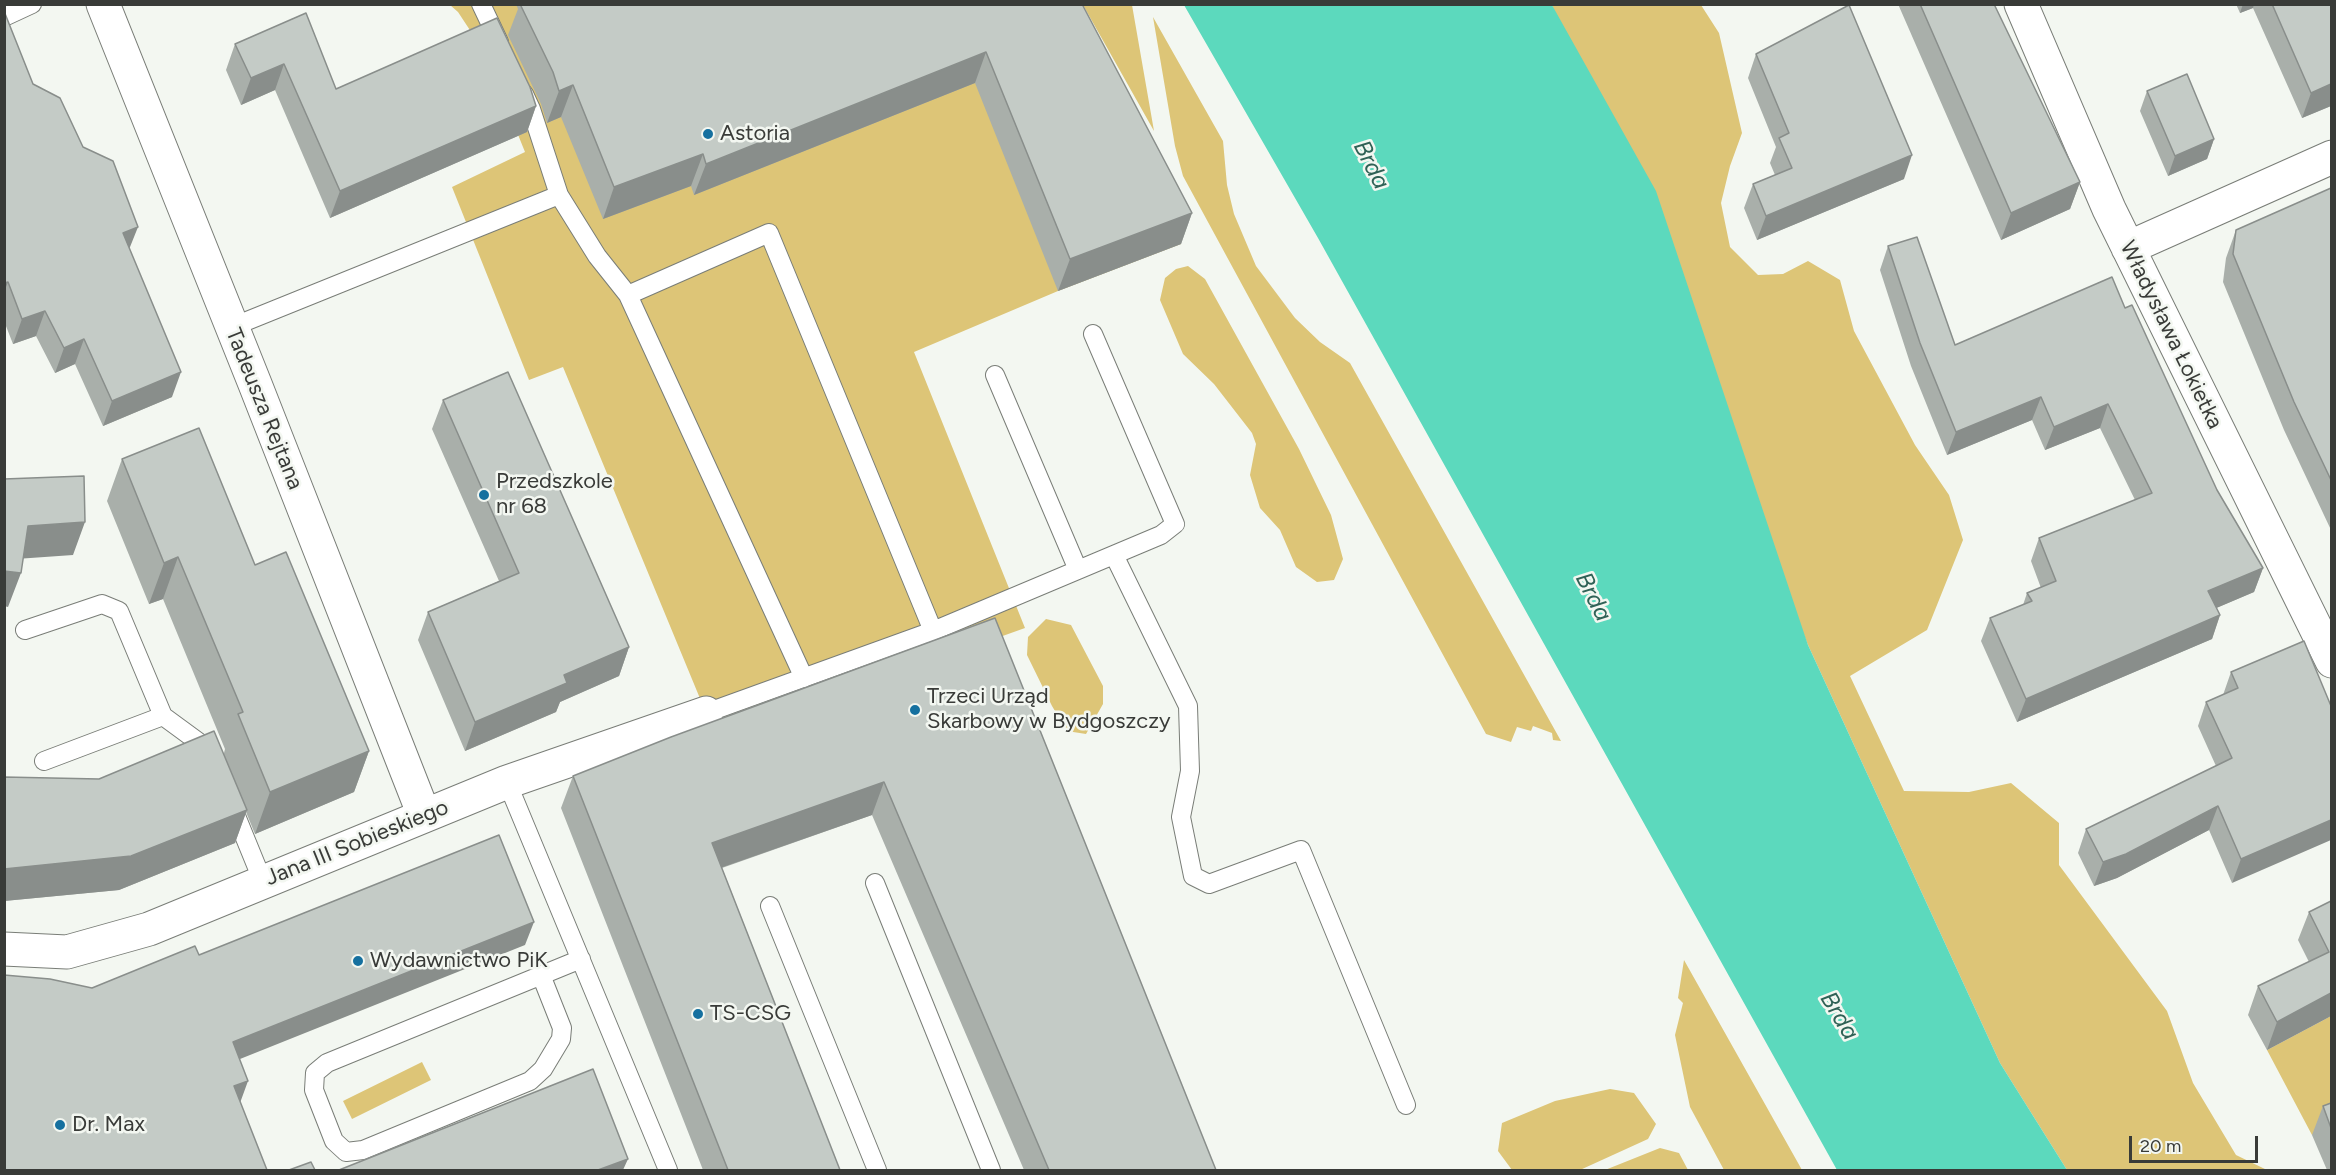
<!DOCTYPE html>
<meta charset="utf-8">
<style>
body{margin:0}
#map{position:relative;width:2336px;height:1175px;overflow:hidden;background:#f3f7f1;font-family:Figtree,sans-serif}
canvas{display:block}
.frame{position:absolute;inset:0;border:6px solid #393b38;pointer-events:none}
.scale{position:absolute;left:2129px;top:1136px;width:129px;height:27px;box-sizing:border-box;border:3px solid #393b38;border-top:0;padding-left:8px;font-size:18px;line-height:21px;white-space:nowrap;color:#393b38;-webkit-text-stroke:4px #f3f7f1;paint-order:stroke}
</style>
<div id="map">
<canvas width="2336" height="1175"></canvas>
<div class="frame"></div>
<div class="scale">20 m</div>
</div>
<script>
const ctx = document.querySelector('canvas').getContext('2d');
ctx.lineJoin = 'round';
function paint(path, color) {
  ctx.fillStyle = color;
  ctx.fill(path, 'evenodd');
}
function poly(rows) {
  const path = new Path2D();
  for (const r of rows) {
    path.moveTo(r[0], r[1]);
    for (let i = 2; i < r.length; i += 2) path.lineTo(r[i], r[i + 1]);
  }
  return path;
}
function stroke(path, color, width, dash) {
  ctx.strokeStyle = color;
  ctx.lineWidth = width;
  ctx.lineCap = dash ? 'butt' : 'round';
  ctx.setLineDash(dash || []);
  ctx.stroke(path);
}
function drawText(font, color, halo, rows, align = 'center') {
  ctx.font = font + ' Figtree,sans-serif';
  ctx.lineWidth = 5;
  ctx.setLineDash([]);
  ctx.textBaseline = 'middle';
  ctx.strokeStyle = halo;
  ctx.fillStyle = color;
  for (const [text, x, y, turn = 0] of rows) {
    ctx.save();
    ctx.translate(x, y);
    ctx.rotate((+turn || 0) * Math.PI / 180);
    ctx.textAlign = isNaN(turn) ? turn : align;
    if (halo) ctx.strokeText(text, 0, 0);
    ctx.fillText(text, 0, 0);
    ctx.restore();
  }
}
const green = poly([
 [450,5,1054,5,1181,244,1058,291,914,352,1025,628,723,736,706,713,563,367,529,380,452,187,525,152,485,53,458,12],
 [1083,5,1132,5,1154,131],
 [1552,5,1701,5,1719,33,1742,133,1730,166,1721,203,1730,247,1758,275,1783,274,1808,261,1840,280,1854,331,1915,445,1949,495,1963,540,1927,630,1850,676,1904,791,1969,792,2011,783,2059,823,2059,865,2167,1011,2193,1083,2236,1155,2267,1170,2067,1170,2000,1063,1808,645],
 [1153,17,1223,141,1227,185,1234,214,1256,266,1295,318,1320,342,1350,363,1561,741,1553,740,1552,733,1533,726,1531,731,1517,727,1511,742,1486,734,1183,176,1175,146],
 [1188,266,1205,279,1299,449,1331,515,1343,559,1334,580,1317,582,1296,567,1280,530,1260,508,1250,475,1256,444,1252,433,1214,384,1183,354,1160,300,1165,278,1176,269],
 [1046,619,1071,625,1103,686,1103,704,1086,734,1067,731,1052,706,1027,655,1028,637],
 [1684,960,1802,1170,1724,1170,1690,1107,1675,1035,1683,1003,1678,998],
 [2331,1016,2331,1126,2312,1135,2267,1050],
 [422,1062,431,1080,352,1119,343,1101],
 [1610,1089,1634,1093,1656,1124,1648,1139,1580,1170,1512,1170,1498,1151,1502,1123,1555,1101],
 [1660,1148,1679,1153,1688,1170,1605,1170]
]);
const water = poly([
 [1184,5,1552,5,1656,191,1808,645,2000,1063,2067,1170,1837,1170,1318,238]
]);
const service = poly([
 [481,4,499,42],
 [4,17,32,4],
 [559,195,597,256,628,295,804,678],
 [628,295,769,233,933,631,706,713],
 [232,327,559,195,531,109,524,94],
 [995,375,1078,570],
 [1114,555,1188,706,1190,771,1181,817,1193,876,1209,884,1301,850,1406,1105],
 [25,630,102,604,119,611,163,716],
 [933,631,1161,535,1175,524,1093,334],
 [44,761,163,716,208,749,210,756],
 [507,782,668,1170],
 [232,806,263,882],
 [875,883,991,1170],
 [770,906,877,1170],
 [541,975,562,1028,561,1039,543,1069,530,1081,363,1150,346,1152,334,1141,314,1090,315,1073,327,1063,581,959]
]);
const minor = poly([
 [103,4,255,384,424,815],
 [2021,4,2109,209,2332,661],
 [2128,248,2332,157],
 [4,949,67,952,149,929,507,782,706,713]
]);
const wall = poly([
 [516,4,1082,4,1192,213,1181,244,1058,291,975,83,694,195,691,186,603,219,561,117,547,123,541,104,508,35,518,9],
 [1898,4,1994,4,2080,182,2070,209,2001,240],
 [2236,4,2331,4,2331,106,2302,118,2253,8,2240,13],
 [4,11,33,84,129,249,172,397,103,426,75,364,55,373,36,336,13,344,4,321],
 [306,13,336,89,536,106,527,132,330,218,275,90,241,105,226,70,235,44],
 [1756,54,1904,179,1757,240,1744,208,1753,184,1775,175,1770,163,1776,147,1748,78],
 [2147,91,2214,139,2207,159,2168,176,2140,111],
 [2331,188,2331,530,2284,430,2223,282,2226,258,2236,230],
 [1888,246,1955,345,2125,308,2217,490,2263,568,2254,592,2216,608,2220,615,2212,639,2017,722,1981,641,1990,618,2023,605,2027,593,2041,588,2031,561,2039,538,2135,500,2100,428,2045,450,2032,420,1947,455,1911,366,1880,270],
 [443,400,629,647,619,676,560,702,556,712,465,751,418,640,428,612,499,581,432,429],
 [122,459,255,565,369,751,354,792,255,834,246,812,235,843,119,890,4,901,4,777,99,779,224,753,225,749,163,599,149,604,107,501],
 [995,618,1216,1170,1024,1170,872,815,722,868,840,1170,703,1170,561,808,573,776],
 [2231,672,2331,706,2232,883,2209,830,2117,878,2094,886,2078,853,2086,829,2216,766,2198,726,2206,702,2223,695],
 [2331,901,2331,1016,2267,1050,2248,1015,2258,986,2309,962,2298,940,2309,912],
 [2331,1103,2331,1170,2327,1170,2312,1135,2323,1106]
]);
const shadedWall = poly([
 [2243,4,2254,4,2253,8,2240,13],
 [986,52,975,83,694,195,706,164],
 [284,64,275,90,241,105,251,78],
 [2331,84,2331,106,2302,118,2311,93],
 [573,85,561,117,547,123,559,91],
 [536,106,527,132,330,218,340,191],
 [2214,139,2207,159,2168,176,2175,156],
 [703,154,691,186,603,219,614,187],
 [1912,155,1904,179,1757,240,1766,216],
 [2080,182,2070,209,2001,240,2011,213],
 [1192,213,1181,244,1058,291,1070,259],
 [138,227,128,252,123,233],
 [8,282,4,292,4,283],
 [45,311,36,336,13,344,22,319],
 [84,339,75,364,55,373,64,348],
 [181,372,172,397,103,426,112,401],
 [2041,397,2032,420,1947,455,1956,432],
 [2108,404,2100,428,2045,450,2054,427],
 [85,522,73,555,16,559,28,526],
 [178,557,163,599,149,604,164,563],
 [2263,568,2254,592,2200,615,2208,591],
 [4,571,21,573,8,607,4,606],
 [2220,615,2212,639,2017,722,2026,699],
 [629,647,619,676,560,702,556,712,465,751,475,722,564,675],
 [369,751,354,792,255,834,270,792],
 [884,782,872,815,700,875,712,843],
 [2218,806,2209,830,2117,878,2094,886,2103,862],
 [247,810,235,843,119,890,4,901,4,869],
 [2331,820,2331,840,2232,883,2241,859],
 [534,922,525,945,225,1065,233,1042],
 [2331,993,2331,1016,2267,1050,2277,1022],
 [248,1081,240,1103,234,1086],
 [628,1159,623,1170,598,1170]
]);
const building = poly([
 [520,4,1082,4,1192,213,1070,259,986,52,706,164,703,154,614,187,573,85,559,91,553,72,520,4],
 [1920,4,1994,4,2080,182,2011,213,1920,4],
 [2272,4,2331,4,2331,84,2311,93,2272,4],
 [1849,5,1912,155,1766,216,1753,184,1792,168,1779,138,1789,133,1756,54,1849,5],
 [4,11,33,84,60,98,83,147,113,161,138,227,123,233,181,372,112,401,84,339,64,348,45,311,22,319,8,282,4,283,4,11],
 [306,13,336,89,497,18,530,87,536,106,340,191,284,64,251,78,235,44,306,13],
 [2187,74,2214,139,2175,156,2147,91,2187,74],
 [2331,188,2331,480,2294,402,2233,254,2236,230,2331,188],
 [1917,237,1955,345,2112,277,2125,308,2132,305,2217,490,2263,568,2208,591,2220,615,2026,699,1990,618,2032,601,2027,593,2056,581,2039,538,2152,493,2108,404,2054,427,2041,397,1956,432,1920,343,1888,246,1917,237],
 [508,372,629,647,564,675,567,683,475,722,428,612,519,573,443,400,508,372],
 [199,428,255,565,286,552,369,751,270,792,238,714,243,712,178,557,164,563,122,459,199,428],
 [84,476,85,522,28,526,21,573,4,571,4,479,84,476],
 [995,618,1216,1170,1049,1170,884,782,712,843,840,1170,728,1170,573,776,671,737,995,618],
 [2304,641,2331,706,2331,820,2241,859,2218,806,2126,854,2103,862,2086,829,2232,758,2206,702,2238,688,2231,672,2304,641],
 [214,731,247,810,131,856,4,869,4,777,99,779,214,731],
 [499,835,534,922,233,1042,248,1081,234,1086,267,1170,4,1170,4,975,50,979,92,988,195,946,199,955,499,835],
 [2331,901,2331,993,2277,1022,2258,986,2329,952,2309,912,2331,901],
 [593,1069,628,1159,598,1170,339,1170,593,1069],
 [2331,1103,2331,1128,2323,1106,2331,1103],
 [311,1162,315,1170,289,1170,311,1162]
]);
const markers = [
 [708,134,6,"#15709f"],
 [484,495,6,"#15709f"],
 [915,710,6,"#15709f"],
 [358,961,6,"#15709f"],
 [698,1014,6,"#15709f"],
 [60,1125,6,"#15709f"]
];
const poiNames = [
 ["Astoria",720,134],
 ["Przedszkole",496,482],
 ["nr 68",496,507],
 ["Trzeci Urząd",927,697],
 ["Skarbowy w Bydgoszczy",927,722],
 ["Wydawnictwo PiK",370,961],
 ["TS-CSG",710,1014],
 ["Dr. Max",72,1125]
];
const streetNames = [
 ["Władysława Łokietka",2171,335,64],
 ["Tadeusza Rejtana",264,409,68],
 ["Jana III Sobieskiego",357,843,-22]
];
const waterNames = [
 ["Brda",1371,165,63],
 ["Brda",1593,597,63],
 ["Brda",1839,1016,59]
];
paint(green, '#ddc577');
paint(water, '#5cd9bd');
stroke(service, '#797d77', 20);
stroke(minor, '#797d77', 35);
stroke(service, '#fff', 18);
stroke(minor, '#fff', 33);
paint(wall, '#a9afaa');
paint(shadedWall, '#898e8b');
paint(building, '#c4cbc6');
stroke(building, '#898e8b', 1.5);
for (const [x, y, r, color] of markers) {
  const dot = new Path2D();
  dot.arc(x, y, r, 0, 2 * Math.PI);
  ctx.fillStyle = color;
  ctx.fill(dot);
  stroke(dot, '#f3f7f1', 2);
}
drawText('22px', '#393b38', '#f3f7f1', poiNames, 'left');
drawText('22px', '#393b38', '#f3f7f1', streetNames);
drawText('italic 24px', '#2f6256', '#f3f7f1', waterNames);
</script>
